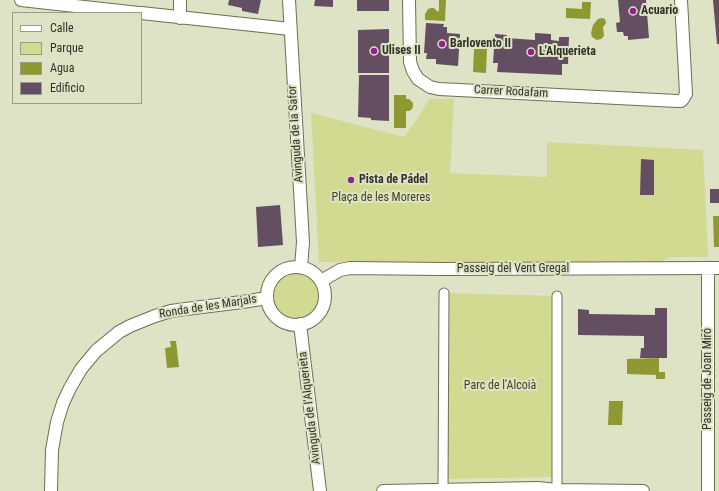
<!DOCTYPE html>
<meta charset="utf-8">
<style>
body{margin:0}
#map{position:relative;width:719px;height:491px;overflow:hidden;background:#dee3c5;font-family:"Roboto Condensed",sans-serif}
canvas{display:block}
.legend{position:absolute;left:12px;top:12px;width:130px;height:92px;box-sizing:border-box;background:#dee3c5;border:1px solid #999c86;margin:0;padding:5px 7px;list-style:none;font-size:12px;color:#313227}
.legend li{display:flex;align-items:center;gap:8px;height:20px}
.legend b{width:20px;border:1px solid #999c86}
</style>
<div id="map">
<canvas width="719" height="491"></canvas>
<ul class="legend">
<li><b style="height:5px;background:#fff"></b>Calle</li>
<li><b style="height:11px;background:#d1da90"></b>Parque</li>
<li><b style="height:11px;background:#8f9932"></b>Agua</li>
<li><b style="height:11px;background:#644f62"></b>Edificio</li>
</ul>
</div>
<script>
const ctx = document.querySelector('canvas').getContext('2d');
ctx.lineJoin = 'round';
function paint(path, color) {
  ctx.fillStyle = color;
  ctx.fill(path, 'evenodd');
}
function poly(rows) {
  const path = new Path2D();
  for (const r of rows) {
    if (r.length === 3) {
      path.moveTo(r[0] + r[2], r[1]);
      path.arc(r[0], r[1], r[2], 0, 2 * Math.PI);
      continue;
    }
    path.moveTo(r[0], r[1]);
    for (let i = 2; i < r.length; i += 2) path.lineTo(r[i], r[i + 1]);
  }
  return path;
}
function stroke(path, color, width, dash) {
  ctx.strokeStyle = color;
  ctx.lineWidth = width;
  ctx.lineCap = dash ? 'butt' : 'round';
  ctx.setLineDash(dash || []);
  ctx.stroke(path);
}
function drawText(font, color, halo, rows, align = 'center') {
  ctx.font = font + ' "Roboto Condensed",sans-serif';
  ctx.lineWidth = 4;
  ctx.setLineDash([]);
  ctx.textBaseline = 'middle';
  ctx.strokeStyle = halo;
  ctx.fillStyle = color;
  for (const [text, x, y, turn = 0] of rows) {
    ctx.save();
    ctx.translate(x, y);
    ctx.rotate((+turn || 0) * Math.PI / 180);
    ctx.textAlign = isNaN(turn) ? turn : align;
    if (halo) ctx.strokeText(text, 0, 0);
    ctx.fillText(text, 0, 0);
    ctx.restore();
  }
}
const green = poly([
 [429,99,454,99,450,173,547,177,547,142,703,150,708,257,670,257,659,263,319,262,311,113,404,137,417,119],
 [296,296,22],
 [448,293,551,296,552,477,447,479]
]);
const water = poly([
 [439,0,446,0,445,21,425,20,425,14,428,9,431,8,434,8,438,12,439,10],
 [582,2,591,2,590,19,566,18,566,8,582,9],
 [602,18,605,19,606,23,603,27,604,36,601,39,597,40,592,37,591,33,593,25,598,19],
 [474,49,487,49,486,73,473,72],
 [394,95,406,95,406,99,409,99,413,103,413,106,412,109,409,111,406,111,406,128,394,128],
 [713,216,719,216,719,247,714,247],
 [170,341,176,341,179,367,167,368,165,348,171,347],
 [659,358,659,372,665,372,665,379,656,379,656,375,627,374,627,359],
 [609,401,623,401,622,425,608,425]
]);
const building = poly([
 [229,0,261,0,258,14,242,11,242,8,228,5],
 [315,0,333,0,333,7,314,6],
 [357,0,389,0,389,11,357,11],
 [618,0,646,0,649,38,628,40,628,36,624,36,623,32,617,32,616,23,620,22],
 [713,0,719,0,719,44,717,44],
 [426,23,444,24,443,27,447,27,447,33,460,34,458,66,436,64,436,59,426,59,427,53,424,53],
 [389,29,389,73,358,73,358,30],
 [535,33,551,34,551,40,559,41,559,37,569,37,568,64,562,64,562,75,497,72,498,63,493,63,495,34,507,35,506,38,535,40],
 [359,75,389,75,389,121,371,120,371,118,358,117],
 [641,159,654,160,654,195,640,195],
 [710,189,719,189,719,203,710,203],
 [280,205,283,245,258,247,256,207],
 [655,308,667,308,667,358,640,358,641,348,644,348,644,336,578,335,578,309,589,310,589,314,655,315]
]);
const pedestrian = poly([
 [443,490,444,293],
 [557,490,557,296]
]);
const minor = poly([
 [21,0,139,13],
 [289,0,303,242,301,267],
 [409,0,410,62,413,71,418,79,430,87,439,89,677,101,681,101,683,99,686,94,681,0],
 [141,13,290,29],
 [180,18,180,0],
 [296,296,29],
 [321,281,340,270,350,268,441,269,719,268],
 [300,324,320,491],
 [51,491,52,450,57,422,63,403,70,388,81,369,96,351,119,332,130,326,155,316,171,311,186,309,242,302,267,298],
 [383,491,538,488,557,490,643,491],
 [708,491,708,268]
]);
const markers = [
 [633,11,4,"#8d2489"],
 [442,44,4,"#8d2489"],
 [374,51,4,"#8d2489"],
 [531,52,4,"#8d2489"],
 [351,180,4,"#8d2489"]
];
const poiNames = [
 ["Acuario",641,11],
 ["Barlovento II",450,44],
 ["Ulises II",382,51],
 ["L'Alquerieta",539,52],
 ["Pista de Pádel",359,180]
];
const streetNames = [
 ["Carrer Rodafam",511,92,3],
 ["Avinguda de la Safor",296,134,-94],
 ["Passeig del Vent Gregal",513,269],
 ["Ronda de les Marjals",208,307,-9],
 ["Passeig de Joan Miró",708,379,-90],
 ["Avinguda de l’Alquerieta",310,408,-97]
];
const parkNames = [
 ["Plaça de les Moreres",381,198],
 ["Parc de l'Alcoià",500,386]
];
paint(green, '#d1da90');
paint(water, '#8f9932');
paint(building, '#644f62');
stroke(pedestrian, '#6b6f54', 11);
stroke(minor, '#6b6f54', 14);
stroke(pedestrian, '#fff', 9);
stroke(minor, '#fff', 12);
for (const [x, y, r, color] of markers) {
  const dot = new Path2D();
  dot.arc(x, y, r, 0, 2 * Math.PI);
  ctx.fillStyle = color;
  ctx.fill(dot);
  stroke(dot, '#dee3c5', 1.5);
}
drawText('bold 12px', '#313227', '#dee3c5', poiNames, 'left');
drawText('12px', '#313227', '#dee3c5', streetNames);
drawText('12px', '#3e4219', '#dee3c5', parkNames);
</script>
